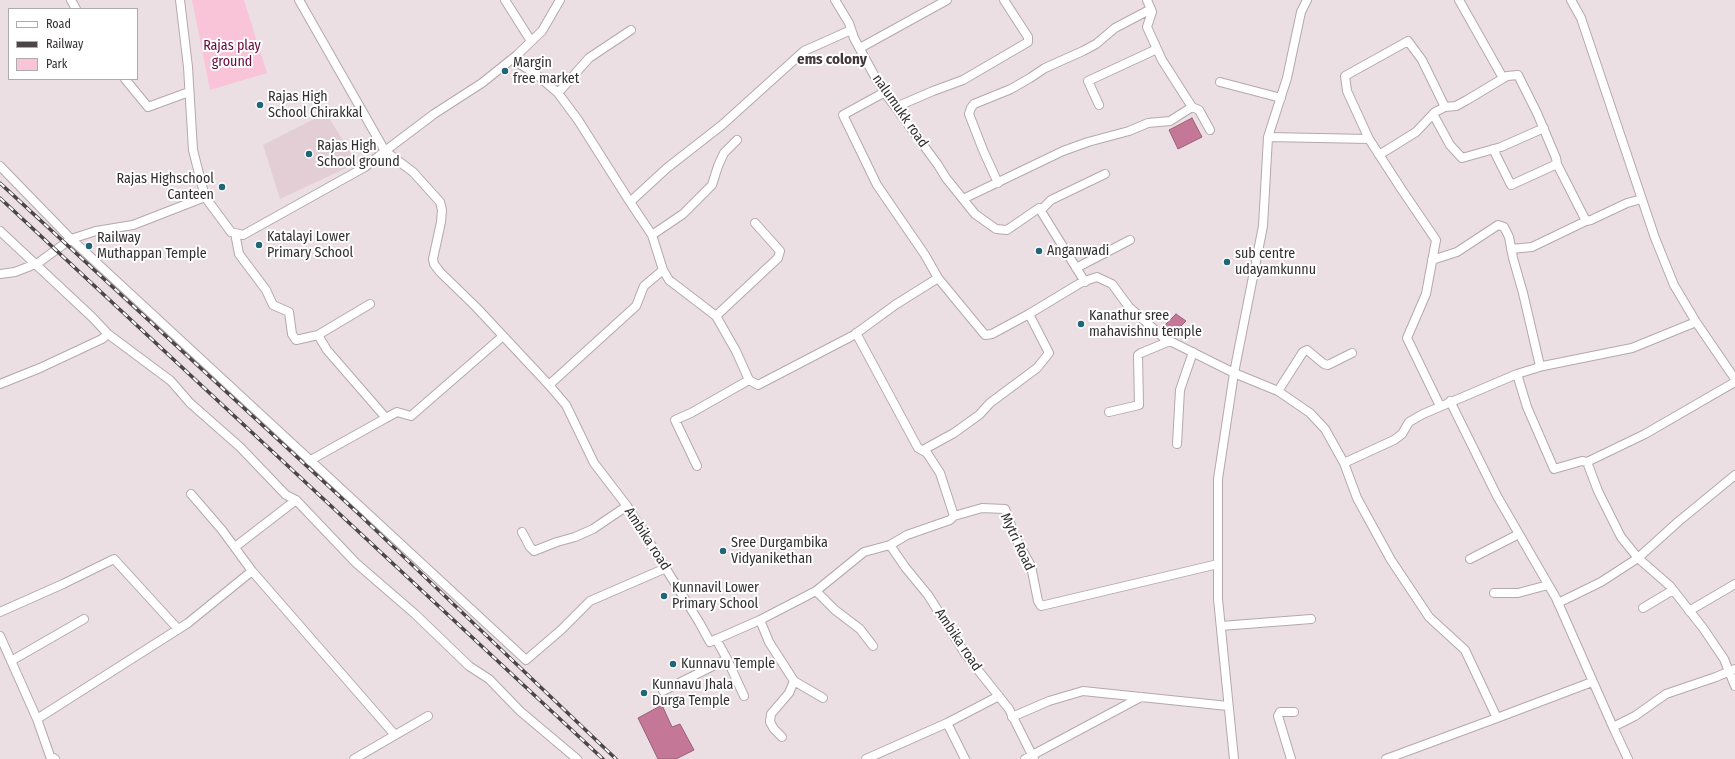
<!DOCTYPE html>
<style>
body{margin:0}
#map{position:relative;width:1735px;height:759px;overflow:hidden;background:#ecdfe3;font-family:"Fira Sans Condensed",sans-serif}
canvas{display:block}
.legend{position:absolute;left:8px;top:8px;width:130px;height:72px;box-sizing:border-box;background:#fff;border:1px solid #adabac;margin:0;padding:5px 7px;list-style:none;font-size:12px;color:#332e30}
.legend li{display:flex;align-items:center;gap:8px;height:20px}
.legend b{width:20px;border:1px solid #adabac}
</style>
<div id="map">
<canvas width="1735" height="759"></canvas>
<ul class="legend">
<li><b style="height:5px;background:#fff"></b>Road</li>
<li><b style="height:5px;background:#4c4648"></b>Railway</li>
<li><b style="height:11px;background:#f9c4d8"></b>Park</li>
</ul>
</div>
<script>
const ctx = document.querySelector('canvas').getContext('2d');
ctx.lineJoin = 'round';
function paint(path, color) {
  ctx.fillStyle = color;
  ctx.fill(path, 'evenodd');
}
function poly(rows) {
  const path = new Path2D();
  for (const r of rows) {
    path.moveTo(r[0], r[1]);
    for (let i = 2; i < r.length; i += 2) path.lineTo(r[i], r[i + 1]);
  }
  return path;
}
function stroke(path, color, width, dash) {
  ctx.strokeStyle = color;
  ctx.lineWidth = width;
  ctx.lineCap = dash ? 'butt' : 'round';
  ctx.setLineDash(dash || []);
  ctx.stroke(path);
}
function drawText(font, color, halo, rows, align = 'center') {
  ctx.font = font + ' "Fira Sans Condensed",sans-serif';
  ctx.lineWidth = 4;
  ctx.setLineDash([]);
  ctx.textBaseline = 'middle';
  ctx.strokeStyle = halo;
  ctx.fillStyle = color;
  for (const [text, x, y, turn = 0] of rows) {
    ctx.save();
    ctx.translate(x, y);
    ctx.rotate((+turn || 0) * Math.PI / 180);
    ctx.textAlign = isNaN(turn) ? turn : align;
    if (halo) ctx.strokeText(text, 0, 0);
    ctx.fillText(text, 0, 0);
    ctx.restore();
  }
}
const built = poly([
 [326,113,357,163,280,199,263,145]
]);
const green = poly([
 [192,0,244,0,267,73,210,90]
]);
const water = poly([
 [1192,118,1202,137,1178,149,1169,130,1192,118],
 [1176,314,1186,321,1170,337,1161,329,1176,314],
 [662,705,672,727,680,724,694,750,676,759,658,759,638,718,662,705]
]);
const minor = poly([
 [71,0,76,9],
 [180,0,188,67,193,150,205,197,231,232,243,235,365,167,385,151,434,114,482,83,517,55,542,31,560,0],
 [299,0,385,151,413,172,440,202,442,210,441,222,433,259,434,264,440,272,476,307,549,385,566,405,594,463,627,506,699,622,710,642,760,620,816,591,864,552,890,545,905,567,928,595,966,655,1009,709,1034,759],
 [505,0,531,41],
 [835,0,849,23,854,38,874,75,888,97,938,165,946,178,975,214,996,229,1007,230,1039,208,1085,282],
 [1147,0,1152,12,1147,27,1162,60,1192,107,1199,110,1210,130],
 [1307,0,1301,12,1287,78,1268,137,1369,139,1402,190,1436,240,1426,294,1407,338,1440,406],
 [1459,0,1503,78],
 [1571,0,1581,18,1655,238,1674,285,1696,322,1735,379],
 [860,48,947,0],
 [512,59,537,75,558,93,578,120,630,202,667,168,722,125,804,51,851,30],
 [125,79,148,107,189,92],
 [1220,82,1281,98],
 [885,92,843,115,877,185,925,255,938,278,985,335,992,334,1029,314,1082,282,1097,277,1112,284,1129,307,1164,338,1234,373,1278,391,1310,413,1325,429,1344,463,1357,498,1391,560,1429,617,1465,650,1497,718,1386,759],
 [558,93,589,58,631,30],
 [1099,105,1088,81,1157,49],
 [896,107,933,91,963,80,1028,42,1028,37,1004,0],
 [1433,114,1450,145,1462,158,1501,147,1544,128],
 [1369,139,1347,91,1345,76,1408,41,1422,60,1445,107],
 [1493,149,1511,185,1557,164],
 [1379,155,1416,132,1435,112,1445,107,1456,106,1467,100,1507,76,1518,75,1537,113,1556,158,1557,164,1586,221,1591,220,1627,203,1642,199],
 [0,166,71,239,526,660,561,630,590,601,666,568],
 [998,183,983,150,969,114,971,108,974,104,1011,89,1030,78,1045,68,1083,51,1096,44,1115,28,1151,9],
 [963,199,1063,151,1088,142,1129,131,1148,123,1170,121,1192,107],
 [630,202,652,235,663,270,669,280,716,316,736,351,749,380],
 [1041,210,1051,200,1105,174],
 [0,231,92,317,108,334,171,381,190,403,240,447,286,495,296,500,356,563,415,614,469,666,489,679,520,711,577,759],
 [235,233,239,254,266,290,273,305,289,312,292,334,296,340,318,335,370,304],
 [652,235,683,214,712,185,718,166,724,153,737,140],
 [1511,249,1532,247,1586,221],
 [1432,260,1457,252,1498,225,1504,227,1509,237,1513,258,1523,293,1540,366],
 [1076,268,1130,240],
 [0,274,15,272,38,263,71,239,96,231,133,225,205,197],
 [716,316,778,258,780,251,755,223],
 [856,333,918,448,927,453,940,473,954,516],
 [318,335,327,350,386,418,397,412,411,416,503,336],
 [1517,374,1527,407,1554,469,1582,461,1587,462,1598,491,1621,537,1638,558,1670,586,1703,628,1724,659,1735,686],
 [0,384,40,368,102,339,108,334],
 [549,385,636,306,644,286,663,270],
 [1278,391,1303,352,1307,350,1324,364,1328,365,1352,353],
 [1450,401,1497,496,1556,598,1613,727],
 [1109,412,1139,405,1138,355,1141,353,1170,341],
 [1177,444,1180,390,1193,352],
 [923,450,954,433,979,415,990,403,1037,368,1049,353,1029,314],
 [309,461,386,418],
 [1587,462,1645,434,1735,382],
 [1344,463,1394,440,1402,434,1409,422,1423,414,1517,374,1543,366,1632,348,1696,322],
 [697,466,675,420,691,413,749,380,758,385,854,335,895,305,938,278],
 [191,494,222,530,252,571,395,735],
 [522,532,530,547,534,551,539,549,557,542,575,537,593,529,627,506],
 [890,545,907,535,950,520,954,516,982,508,1005,509,1016,539,1031,566,1038,601,1041,606,1218,564],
 [235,547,296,500],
 [1470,559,1519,534],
 [816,591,835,610,860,629,873,646],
 [1494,593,1518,593,1548,585],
 [1558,603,1601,582,1638,558,1679,521,1735,475],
 [1643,608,1673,590],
 [1689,611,1735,584],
 [0,612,63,584,114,559,178,629],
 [760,620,769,642,794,681,823,698],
 [1221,626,1311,619],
 [0,636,37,719,50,756,55,759],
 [727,659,744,696],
 [11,661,84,619],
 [663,691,727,659,716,639],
 [1012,717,1049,701,1083,691,1228,706],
 [1497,718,1592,682],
 [37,719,188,623,252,571],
 [947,723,965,759],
 [782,737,774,729,770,722,771,714,789,693,794,681],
 [354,759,428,716],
 [866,759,947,723,999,696],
 [1025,759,1141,697],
 [1234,759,1218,599,1218,479,1234,373,1263,226,1268,137],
 [1291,759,1278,716,1280,712,1294,712],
 [1628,759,1613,727,1635,716,1666,694,1716,677,1735,669]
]);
const rail = poly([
 [0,183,362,517,616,759],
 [0,198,603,759]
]);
const markers = [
 [505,71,4,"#206676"],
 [260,105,4,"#206676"],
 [309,154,4,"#206676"],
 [222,187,4,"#206676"],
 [259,245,4,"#206676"],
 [89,246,4,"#206676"],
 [1039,251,4,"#206676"],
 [1227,262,4,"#206676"],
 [1081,324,4,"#206676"],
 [723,551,4,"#206676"],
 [664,596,4,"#206676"],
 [673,664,4,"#206676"],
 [644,693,4,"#206676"]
];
const parkNames = [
 ["Rajas play",232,46],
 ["ground",232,62]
];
const poiNames = [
 ["Margin",513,63],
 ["free market",513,79],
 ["Rajas High",268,97],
 ["School Chirakkal",268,113],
 ["Rajas High",317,146],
 ["School ground",317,162],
 ["Rajas Highschool",214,179,"right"],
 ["Canteen",214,195,"right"],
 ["Katalayi Lower",267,237],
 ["Primary School",267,253],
 ["Railway",97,238],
 ["Muthappan Temple",97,254],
 ["Anganwadi",1047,251],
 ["sub centre",1235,254],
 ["udayamkunnu",1235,270],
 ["Kanathur sree",1089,316],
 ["mahavishnu temple",1089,332],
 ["Sree Durgambika",731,543],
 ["Vidyanikethan",731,559],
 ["Kunnavil Lower",672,588],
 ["Primary School",672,604],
 ["Kunnavu Temple",681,664],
 ["Kunnavu Jhala",652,685],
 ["Durga Temple",652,701]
];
const streetNames = [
 ["nalumukk road",900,111,55],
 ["Ambika road",647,539,57],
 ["Mytri Road",1017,542,65],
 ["Ambika road",958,640,56]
];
const neighbourhoodNames = [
 ["ems colony",832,60]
];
paint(built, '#e3ced5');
paint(green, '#f9c4d8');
paint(water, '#c47796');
stroke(water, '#986177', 1);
stroke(minor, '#b5a8ad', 10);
stroke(minor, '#fff', 8);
stroke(rail, '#4c4648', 3.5);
stroke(rail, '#fff', 2, [6]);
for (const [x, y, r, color] of markers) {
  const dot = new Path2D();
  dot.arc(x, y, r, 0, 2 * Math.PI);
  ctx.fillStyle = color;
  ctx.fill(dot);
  stroke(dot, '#fff', 1.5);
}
drawText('14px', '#69083d', '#fff', parkNames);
drawText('14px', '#332e30', '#fff', poiNames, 'left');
drawText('14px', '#332e30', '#fff', streetNames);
drawText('bold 15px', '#43393c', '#fff', neighbourhoodNames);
</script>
